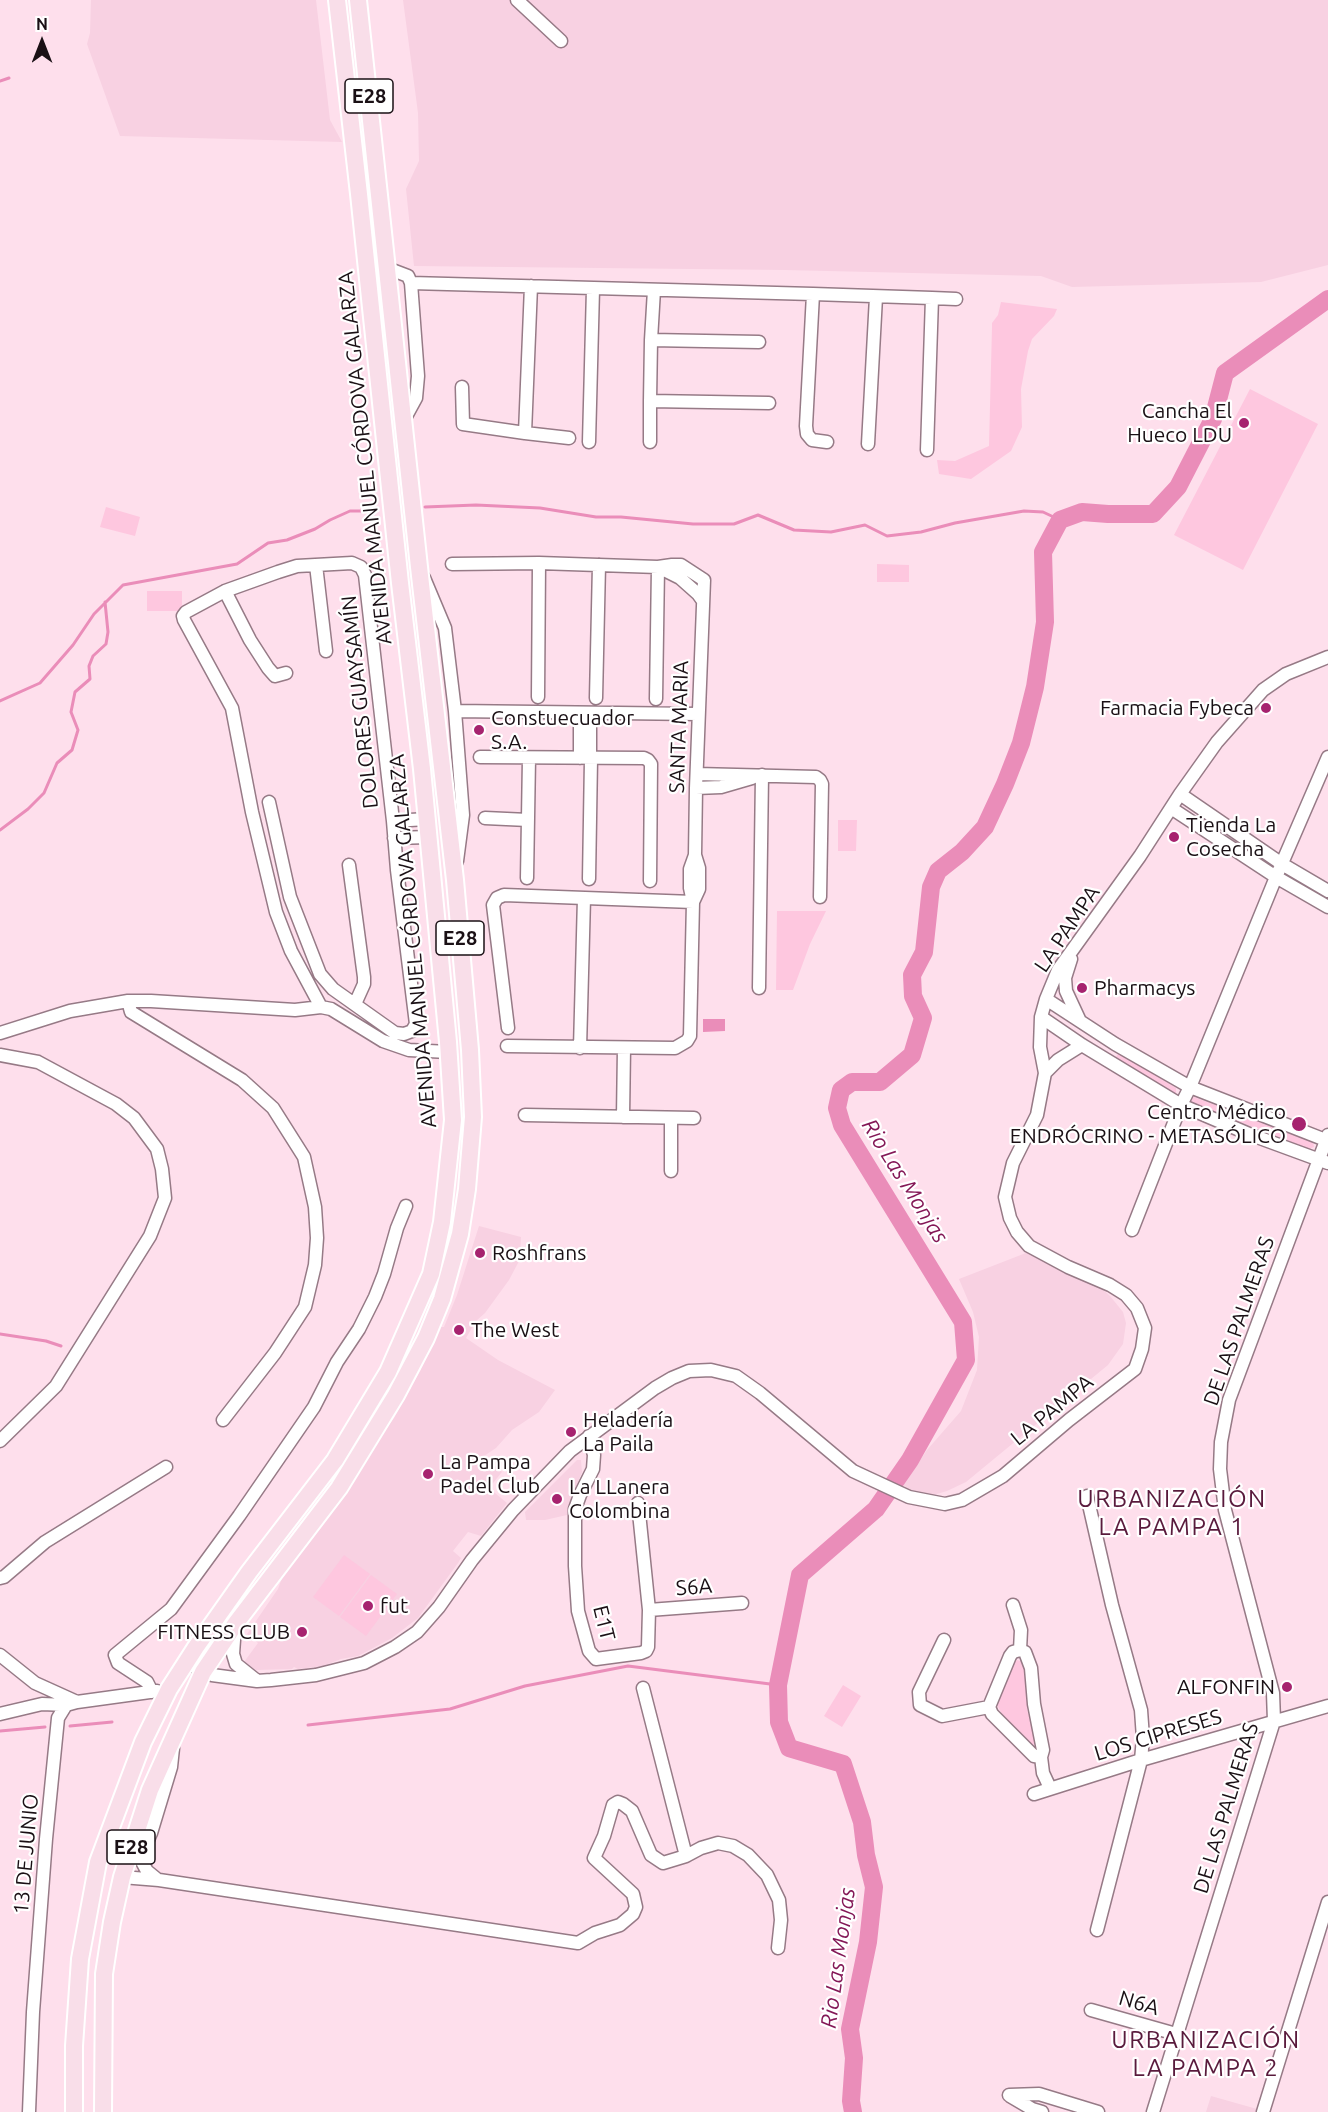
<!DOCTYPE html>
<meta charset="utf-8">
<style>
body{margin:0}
#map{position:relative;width:1328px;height:2112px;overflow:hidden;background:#fedfec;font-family:Ubuntu,sans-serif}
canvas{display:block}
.north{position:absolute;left:12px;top:12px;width:60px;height:60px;-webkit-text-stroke:4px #fff;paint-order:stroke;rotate:0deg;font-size:16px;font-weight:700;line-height:24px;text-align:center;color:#1a1015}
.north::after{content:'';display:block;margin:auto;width:21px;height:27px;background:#1a1015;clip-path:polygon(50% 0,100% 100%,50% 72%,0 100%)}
</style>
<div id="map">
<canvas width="1328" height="2112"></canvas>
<div class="north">N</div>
</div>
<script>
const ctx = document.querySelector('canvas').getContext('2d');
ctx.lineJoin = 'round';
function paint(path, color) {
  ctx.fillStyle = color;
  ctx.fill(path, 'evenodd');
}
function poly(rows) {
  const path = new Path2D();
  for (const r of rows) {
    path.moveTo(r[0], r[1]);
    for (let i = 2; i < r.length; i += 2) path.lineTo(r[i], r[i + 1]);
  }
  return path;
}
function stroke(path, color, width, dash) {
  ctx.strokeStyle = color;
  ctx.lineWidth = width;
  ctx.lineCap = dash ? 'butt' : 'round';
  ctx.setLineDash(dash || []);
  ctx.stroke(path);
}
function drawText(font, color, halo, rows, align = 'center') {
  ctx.font = font + ' Ubuntu,sans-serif';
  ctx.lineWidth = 4.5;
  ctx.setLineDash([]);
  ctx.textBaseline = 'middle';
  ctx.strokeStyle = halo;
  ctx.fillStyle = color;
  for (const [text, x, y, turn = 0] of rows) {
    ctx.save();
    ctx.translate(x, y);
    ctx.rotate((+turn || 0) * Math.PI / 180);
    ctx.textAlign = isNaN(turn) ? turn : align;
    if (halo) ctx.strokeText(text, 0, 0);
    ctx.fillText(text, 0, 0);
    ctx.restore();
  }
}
const built = poly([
 [91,0,316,0,330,120,342,142,120,136,87,44,90,33],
 [403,0,1328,0,1328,265,1261,282,1072,287,1041,276,785,270,414,266,406,189,419,161,418,113],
 [479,1226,521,1237,520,1254,518,1263,509,1280,485,1313,476,1321,466,1338,498,1360,555,1390,539,1412,512,1430,496,1448,484,1456,502,1472,489,1488,507,1503,481,1536,468,1532,453,1551,461,1558,458,1563,418,1618,392,1638,358,1656,341,1659,323,1666,298,1669,294,1667,292,1669,256,1670,244,1662,258,1643,247,1634,278,1589,286,1567,394,1418,420,1371,439,1327,444,1327,457,1295],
 [1031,1251,1099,1286,1110,1296,1123,1312,1126,1323,1123,1344,1108,1365,966,1482,947,1491,930,1496,916,1495,903,1485,927,1450,961,1411,977,1370,979,1337,973,1312,959,1279],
 [577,1460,581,1460,582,1472,571,1499,567,1515,545,1520,526,1520,525,1512],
 [1211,2096,1257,2109,1256,2112,1206,2112]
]);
const green = poly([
 [1001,302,1057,309,1054,316,1032,339,1028,351,1021,389,1022,427,1011,451,971,479,939,474,937,460,955,461,989,446,992,327,992,323,998,315],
 [1250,389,1318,424,1243,570,1174,535],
 [106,507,140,517,135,536,100,527],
 [877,564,909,565,909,582,877,582],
 [147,591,182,591,182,611,147,611],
 [838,820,857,820,856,851,838,851],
 [777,911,826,911,810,944,793,990,776,990],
 [1119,1053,1176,1088,1176,1093,1174,1094,1114,1059],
 [1194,1097,1313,1142,1314,1147,1309,1149,1194,1104,1191,1100],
 [344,1555,370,1574,339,1616,313,1597],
 [371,1575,397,1594,366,1636,340,1617],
 [1017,1660,1021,1661,1027,1672,1027,1709,1036,1744,1032,1745,1003,1716,997,1705,1014,1663],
 [843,1685,861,1696,842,1727,824,1716]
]);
const water = poly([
 [703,1019,725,1019,725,1031,703,1032]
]);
const stream = poly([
 [0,81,9,78],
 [425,507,476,505,540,508,596,517,621,517,693,524,734,524,758,515,794,530,831,532,865,525,887,536,921,532,955,523,1024,511,1043,512,1060,520],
 [0,701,40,683,73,645,94,614,123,585,237,564,268,543,287,540,315,529,330,520,350,511,376,511],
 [0,830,28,809,44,793,57,763,72,750,78,730,71,712,75,692,90,679,89,666,93,656,106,644,108,632,105,602],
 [0,1334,46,1341,61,1346],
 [308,1725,450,1709,525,1686,628,1666,778,1685],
 [70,1726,112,1722],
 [0,1731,45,1727]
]);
const river = poly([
 [853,2112,851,2101,854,2058,850,2029,868,1942,874,1887,866,1855,862,1822,843,1764,789,1748,779,1722,778,1685,800,1575,876,1509,910,1460,966,1360,963,1322,842,1125,837,1108,841,1090,852,1082,880,1082,912,1055,923,1018,913,996,912,975,924,952,931,887,938,871,962,852,985,827,1005,784,1021,743,1035,687,1045,622,1043,552,1060,520,1082,512,1108,514,1153,514,1178,487,1213,419,1225,373,1328,299]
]);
const minor = poly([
 [517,0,561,41],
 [387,268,408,276,411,283,418,376,416,398,404,420],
 [411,283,813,294,806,426,807,434,812,440,827,442],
 [813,294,932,298,927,450],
 [932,298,956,299],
 [651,340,654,290],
 [759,342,651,340,650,401,769,403],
 [462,387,463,424,525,433,531,286],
 [525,433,569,438],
 [589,442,593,289],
 [650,442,650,401],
 [868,444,876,297],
 [452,564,539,563,658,567,672,565,681,565,704,580,696,788,695,855,699,868,699,889,693,902],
 [316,565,326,651],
 [658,567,680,578,698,594,703,601],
 [424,578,445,628,455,711,463,815,457,861],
 [225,591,250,640,268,668,275,676,286,673],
 [538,697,539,563],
 [596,698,599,565],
 [656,699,658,567],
 [455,711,698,714],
 [590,713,590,759],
 [480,757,644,758,648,760,651,764,650,881],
 [580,758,580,713],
 [697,774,816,777,820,780,822,784,820,897],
 [696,788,721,787,752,778],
 [1180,794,1282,864,1328,891],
 [269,802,290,897,320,974,333,989,395,1033,404,1034,412,1031,416,1024,397,870,393,821,365,575,361,567,352,563,297,566,278,572,225,591,186,612,183,616,184,620,232,708,252,812,276,912,291,951,321,1007],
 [1171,808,1276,877,1328,907],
 [485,818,528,820],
 [393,821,427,819],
 [394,838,429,837],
 [349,865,364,977,364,984,355,1004],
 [527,878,529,758],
 [589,879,591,759],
 [1071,959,1065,978,1066,991,1079,1019],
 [759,988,762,775],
 [1046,999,1115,1044,1190,1087,1328,1141],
 [128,1001,131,1012,242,1080,273,1108,304,1157,315,1207,317,1238,315,1265,305,1307,275,1353,223,1420],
 [1041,1017,1082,1045,1181,1105,1249,1134,1328,1163],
 [508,1028,493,905,497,898,504,895,693,902],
 [0,1033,70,1011,128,1001,151,1001,295,1010,321,1007,331,1009,383,1041,409,1050,448,1052],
 [507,1046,675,1048,687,1041,690,1036,693,902,690,888,690,869,695,855],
 [580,1048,584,898],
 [0,1055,38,1062,116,1104,134,1118,157,1149,162,1169,165,1198,150,1236,56,1386,0,1441],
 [1045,1073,1058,1060,1082,1045],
 [525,1115,694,1118],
 [623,1117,624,1048],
 [671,1118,671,1171],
 [1132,1230,1181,1105,1190,1087,1276,877,1328,757],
 [589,1436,594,1455,593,1469,580,1495,575,1509,575,1566,578,1611,589,1651,596,1659,641,1653,646,1651,648,1647,649,1610,638,1503],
 [1087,1496,1112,1605,1141,1710,1143,1738,1141,1760,1097,1930],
 [0,1578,4,1577,45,1542,166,1467],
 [1013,1605,1021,1630,1020,1650],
 [649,1610,742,1603],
 [235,1626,233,1654,236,1664,256,1680],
 [944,1640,919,1692,920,1705,942,1716,989,1707],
 [1020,1650,1025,1652,1031,1668,1034,1704,1043,1750,1041,1757,1043,1773,1050,1788],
 [0,1655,35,1683,77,1702],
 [186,1662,212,1675,257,1681,271,1680,316,1675,364,1663,395,1647,417,1632,439,1607,472,1560,513,1510,570,1451,655,1388,672,1378,689,1371,711,1370,736,1376,760,1393,853,1471,909,1497,945,1504,962,1500,1003,1476,1069,1420,1135,1369,1142,1349,1145,1328,1137,1308,1126,1295,1110,1285,1068,1267,1029,1246,1017,1232,1010,1218,1005,1197,1013,1163,1037,1115,1045,1073,1040,1047,1041,1017,1046,999,1058,970,1140,856,1180,794,1217,742,1263,690,1286,674,1328,657],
 [152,1692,147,1682,118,1663,115,1655,171,1609,239,1516,314,1407,337,1362,359,1329,375,1297,384,1274,397,1228,406,1206],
 [989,1707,992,1714,1034,1756,1041,1757],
 [989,1707,1010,1656,1013,1652,1020,1650],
 [0,1714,42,1704,66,1705],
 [1034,1794,1141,1760,1328,1706],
 [686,1856,701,1848,718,1843,733,1846,748,1855,767,1875,779,1900,781,1920,778,1948],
 [122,1877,159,1880,578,1943,595,1933,620,1925,633,1914,636,1907,633,1894,594,1858,604,1836,613,1805,618,1802,623,1804,632,1811,651,1855,663,1863,686,1856,643,1688],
 [158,1880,147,1871,140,1858,151,1833,171,1767,173,1748],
 [1091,2010,1176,2034],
 [1009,2095,1039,2094,1098,2112],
 [1010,2096,1032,2109,1042,2112],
 [29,2112,33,2012,46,1839,58,1718,66,1705,77,1702,157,1691],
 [1153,2112,1274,1721,1273,1693,1225,1510,1220,1469,1221,1442,1229,1400,1328,1135],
 [1263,2112,1328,1902]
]);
const major = poly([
 [74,2112,74,2046,80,1959,98,1862,143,1742,169,1689,196,1647,249,1572,335,1460,388,1372,431,1274,442,1222,453,1120,448,1042,422,769,400,583,359,194,337,0],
 [103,2112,104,1974,112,1922,122,1877,150,1790,203,1672,236,1623,339,1488,396,1395,426,1338,442,1299,460,1234,467,1189,473,1117,470,1050,455,880,419,567,358,0]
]);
const markers = [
 [1244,423,6,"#a6236f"],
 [1266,708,6,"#a6236f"],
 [479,730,6,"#a6236f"],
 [1174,837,6,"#a6236f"],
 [1082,988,6,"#a6236f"],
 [1299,1124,8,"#a6236f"],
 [480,1253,6,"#a6236f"],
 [459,1330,6,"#a6236f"],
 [571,1432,6,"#a6236f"],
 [428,1474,6,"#a6236f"],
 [557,1499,6,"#a6236f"],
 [368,1606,6,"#a6236f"],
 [302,1632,6,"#a6236f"],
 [1287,1687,6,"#a6236f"]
];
const shields = [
 [369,96,48],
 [460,938,48],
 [131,1847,48]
];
const shieldNames = [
 ["E28",369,96],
 ["E28",460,938],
 ["E28",131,1847]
];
const poiNames = [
 ["Cancha El",1232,411,"right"],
 ["Hueco LDU",1232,435,"right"],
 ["Farmacia Fybeca",1254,708,"right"],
 ["Constuecuador",491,718],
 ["S.A.",491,742],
 ["Tienda La",1186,825],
 ["Cosecha",1186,849],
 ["Pharmacys",1094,988],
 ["Centro Médico",1286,1112,"right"],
 ["ENDRÓCRINO - METASÓLICO",1286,1136,"right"],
 ["Roshfrans",492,1253],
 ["The West",471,1330],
 ["Heladería",583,1420],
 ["La Paila",583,1444],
 ["La Pampa",440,1462],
 ["Padel Club",440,1486],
 ["La LLanera",569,1487],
 ["Colombina",569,1511],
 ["fut",380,1606],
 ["FITNESS CLUB",290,1632,"right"],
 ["ALFONFIN",1275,1687,"right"]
];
const streetNames = [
 ["AVENIDA MANUEL CÓRDOVA GALARZA",365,458,-96],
 ["DOLORES GUAYSAMÍN",360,702,-96],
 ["SANTA MARIA",679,727,-88],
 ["LA PAMPA",1067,929,-56],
 ["AVENIDA MANUEL CÓRDOVA GALARZA",413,941,-95],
 ["DE LAS PALMERAS",1239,1321,-71],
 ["LA PAMPA",1052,1410,-39],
 ["S6A",694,1587,-4],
 ["E1T",604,1623,76],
 ["LOS CIPRESES",1158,1735,-17],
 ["DE LAS PALMERAS",1226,1808,-73],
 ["13 DE JUNIO",26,1854,-85],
 ["N6A",1139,2003,16]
];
const waterNames = [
 ["Rio Las Monjas",905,1181,58],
 ["Rio Las Monjas",838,1958,-82]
];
const quarterNames = [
 ["URBANIZACIÓN",1172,1499],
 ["LA PAMPA 1",1172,1527],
 ["URBANIZACIÓN",1206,2040],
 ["LA PAMPA 2",1206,2068]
];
paint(built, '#f8d1e2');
paint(green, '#fec7df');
paint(water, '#ea8db9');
stroke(stream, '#ea8db9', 3);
stroke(river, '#ea8db9', 18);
stroke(minor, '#967a86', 15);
stroke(major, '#fff', 20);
stroke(minor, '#fff', 12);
stroke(major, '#f9dee9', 16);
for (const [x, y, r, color] of markers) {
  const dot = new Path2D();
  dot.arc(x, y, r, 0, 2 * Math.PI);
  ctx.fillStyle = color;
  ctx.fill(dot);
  stroke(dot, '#fff', 2);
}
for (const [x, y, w] of shields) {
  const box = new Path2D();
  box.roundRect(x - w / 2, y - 17, w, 34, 4.5);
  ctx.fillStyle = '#fff';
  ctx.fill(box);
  stroke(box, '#1a1015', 1.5);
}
drawText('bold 20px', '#1a1015', null, shieldNames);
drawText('21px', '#1a1015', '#fff', poiNames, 'left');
drawText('21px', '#1a1015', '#fff', streetNames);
drawText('italic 22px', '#841857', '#fff', waterNames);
ctx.letterSpacing = '1.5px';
drawText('24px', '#591a3c', '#fff', quarterNames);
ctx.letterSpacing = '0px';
</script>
